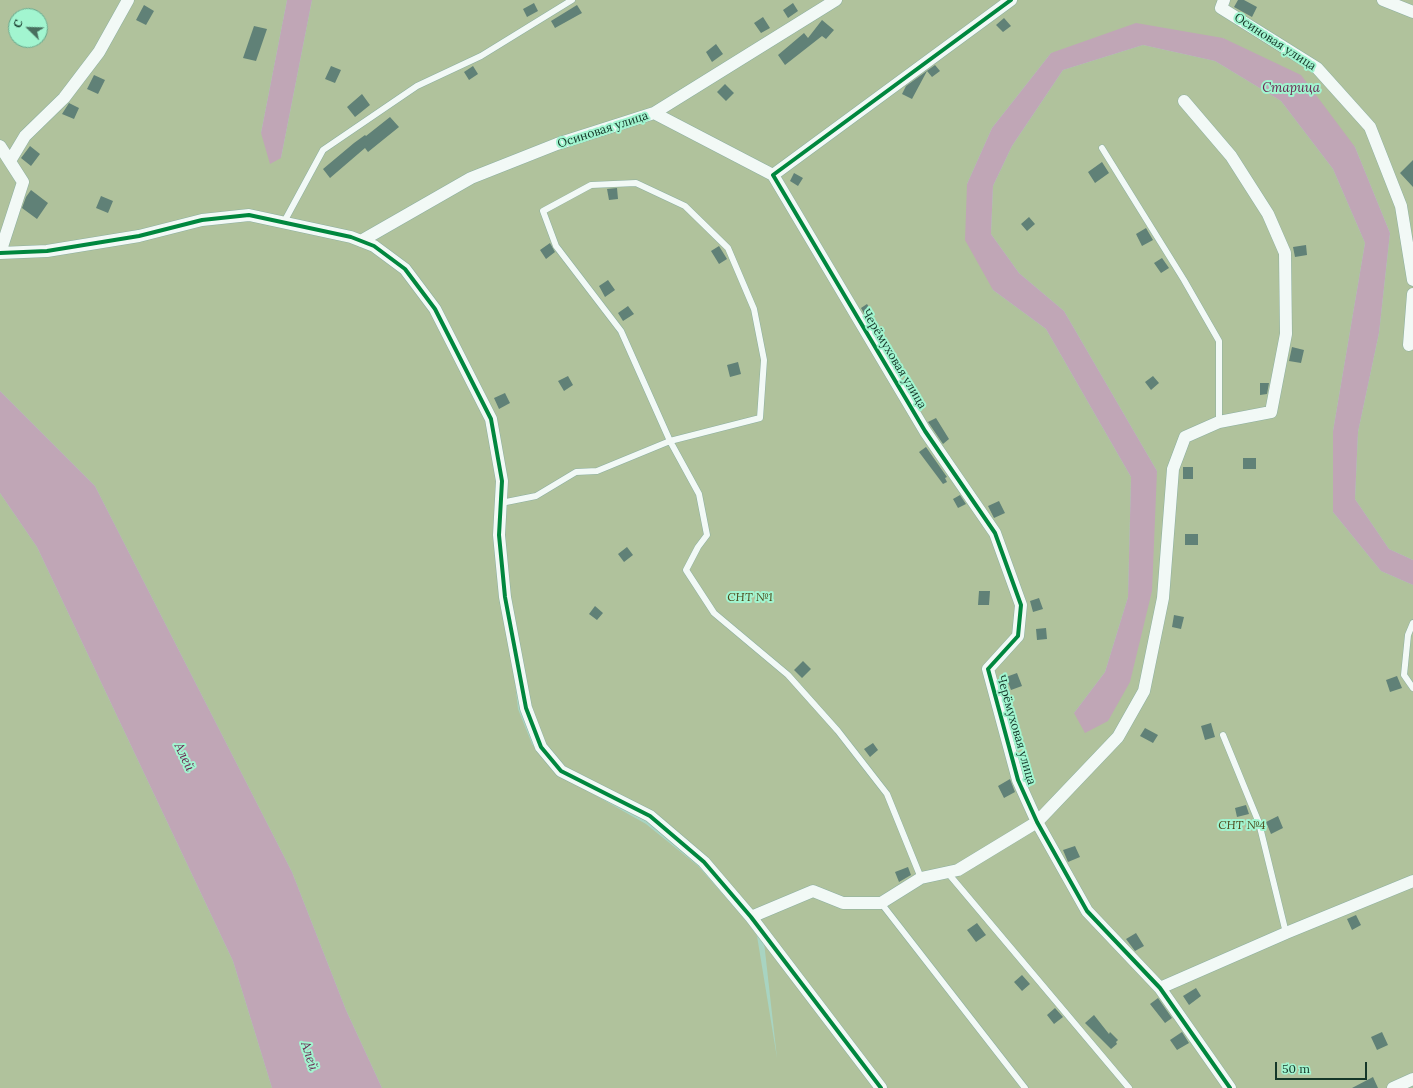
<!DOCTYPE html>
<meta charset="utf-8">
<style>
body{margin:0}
#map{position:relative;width:1413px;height:1088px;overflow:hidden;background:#a8d4c1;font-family:Lora,serif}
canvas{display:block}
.north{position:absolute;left:8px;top:8px;width:40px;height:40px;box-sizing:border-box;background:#a2f5d0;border:1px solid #6aa98d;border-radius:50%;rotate:293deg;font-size:11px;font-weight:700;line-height:16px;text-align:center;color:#153729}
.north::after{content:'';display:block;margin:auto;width:14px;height:18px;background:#486e5e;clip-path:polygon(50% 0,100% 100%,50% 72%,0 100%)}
.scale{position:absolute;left:1275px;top:1062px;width:92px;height:18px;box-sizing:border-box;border:2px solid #153729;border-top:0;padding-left:5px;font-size:12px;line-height:14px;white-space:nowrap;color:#153729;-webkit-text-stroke:3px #a2f5d0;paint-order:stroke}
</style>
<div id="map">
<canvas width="1413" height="1088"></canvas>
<div class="north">С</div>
<div class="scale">50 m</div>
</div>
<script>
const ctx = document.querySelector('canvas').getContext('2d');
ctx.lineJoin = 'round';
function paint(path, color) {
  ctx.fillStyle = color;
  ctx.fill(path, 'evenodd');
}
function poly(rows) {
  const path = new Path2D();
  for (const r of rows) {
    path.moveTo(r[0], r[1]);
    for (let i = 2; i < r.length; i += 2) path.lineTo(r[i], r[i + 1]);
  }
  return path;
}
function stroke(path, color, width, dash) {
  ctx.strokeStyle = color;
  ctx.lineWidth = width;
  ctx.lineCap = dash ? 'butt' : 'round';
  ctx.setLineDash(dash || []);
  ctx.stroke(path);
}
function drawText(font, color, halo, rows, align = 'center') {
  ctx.font = font + ' Lora,serif';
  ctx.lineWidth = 4;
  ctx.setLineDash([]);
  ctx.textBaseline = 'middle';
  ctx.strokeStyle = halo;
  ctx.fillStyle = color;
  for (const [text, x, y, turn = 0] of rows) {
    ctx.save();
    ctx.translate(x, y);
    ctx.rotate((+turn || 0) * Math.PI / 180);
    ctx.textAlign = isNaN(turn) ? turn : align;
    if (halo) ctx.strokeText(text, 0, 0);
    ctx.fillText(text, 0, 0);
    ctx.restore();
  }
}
const green = poly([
 [0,0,287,0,261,133,281,158,312,0,1413,0,1413,560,1389,549,1355,499,1358,432,1379,333,1390,233,1355,147,1223,38,1051,53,992,128,967,184,993,290,1046,329,1131,477,1128,597,1105,672,1074,713,1108,721,1157,471,1064,311,1019,273,991,234,993,186,1012,146,1063,70,1143,45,1215,61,1281,101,1333,169,1365,243,1333,431,1333,512,1381,571,1413,585,1413,1088,382,1088,346,1010,292,872,95,486,0,391],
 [16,16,40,16,40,40,16,40],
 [506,604,529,708,541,740,561,771,650,816,751,917,763,933,777,1058,757,936,749,924,698,866,646,824,554,772,532,744,518,709],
 [0,493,37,547,233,961,272,1088,0,1088]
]);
const water = poly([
 [287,0,312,0,281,158,270,164,261,133],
 [1136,23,1223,38,1301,75,1355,147,1390,233,1379,333,1358,432,1355,499,1389,549,1413,560,1413,585,1381,571,1333,512,1333,431,1365,243,1333,169,1281,101,1215,61,1143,45,1063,70,1012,146,993,186,991,234,1019,273,1064,311,1157,471,1152,591,1130,682,1108,721,1085,733,1074,713,1105,672,1128,597,1131,477,1046,329,993,290,965,240,967,184,992,128,1051,53],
 [0,391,95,486,292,872,346,1010,382,1088,272,1088,233,961,37,547,0,493]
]);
const building = poly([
 [1238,0,1244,0,1257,7,1252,17,1234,7],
 [534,3,538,11,527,17,523,9],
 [793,3,798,11,788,18,783,10],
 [144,5,154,11,146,25,136,20],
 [577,5,582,13,555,28,551,21],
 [763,17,770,28,761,33,754,23],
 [1004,18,1011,26,1003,32,996,25],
 [822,20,834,30,826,39,822,36,785,65,778,55,804,33,808,38],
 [254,26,267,29,256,61,243,58],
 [716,44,723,54,712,62,706,52],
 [935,65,940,71,932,77,927,71,912,99,902,94,906,86],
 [331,66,341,70,335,83,325,79],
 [473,66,478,74,469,80,464,72],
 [94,75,105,80,98,94,87,89],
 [725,84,734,93,726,101,717,92],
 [362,94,370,105,355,117,347,107],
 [69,103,79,108,74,119,62,114],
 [390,117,399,127,368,152,365,148,330,178,323,169,354,143,365,135,366,136],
 [30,146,40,154,31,166,21,158],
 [1413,160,1413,187,1400,173],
 [1102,162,1109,173,1095,183,1088,172],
 [794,173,803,178,798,186,790,181],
 [617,188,618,199,609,200,607,189],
 [31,190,48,203,37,219,22,208,26,197],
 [101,196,113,201,108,213,96,208],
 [1029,217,1035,224,1027,231,1021,224],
 [1146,228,1153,240,1142,246,1136,234],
 [550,243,555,252,546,259,540,250],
 [1306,245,1307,255,1295,257,1293,247],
 [719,246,727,259,719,264,711,251],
 [1162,258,1169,268,1161,273,1154,263],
 [608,280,615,290,605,297,599,286],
 [867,304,872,312,866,317,861,308],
 [628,306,634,314,623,321,618,313],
 [1292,347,1304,350,1301,363,1289,361],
 [738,362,741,374,730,377,727,365],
 [568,376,573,385,564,391,558,381],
 [1153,376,1159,383,1151,390,1145,382],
 [1260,383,1269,383,1267,394,1260,395],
 [505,393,510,403,499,409,494,398],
 [936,418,949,439,943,444,928,422],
 [926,447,947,477,945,478,947,482,943,484,919,452],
 [1243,458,1256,458,1256,469,1243,469],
 [1183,467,1193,467,1193,479,1183,479],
 [960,495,966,504,958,508,953,499],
 [999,501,1005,513,994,518,988,506],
 [1185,534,1198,534,1198,545,1185,545],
 [627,547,633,555,624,562,618,554],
 [979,591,990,591,989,605,978,605],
 [1039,598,1043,609,1033,612,1030,601],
 [595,606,603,613,597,620,589,614],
 [1174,615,1184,617,1181,629,1172,627],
 [1046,628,1047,639,1037,640,1036,629],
 [803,661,811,669,802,678,794,670],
 [1017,673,1022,686,1011,690,1006,677],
 [1397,676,1402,688,1390,692,1386,680],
 [1211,723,1215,737,1205,740,1201,726],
 [1145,728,1158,735,1153,743,1140,736],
 [873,743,878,750,870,757,864,749],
 [1010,779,1015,792,1004,798,998,786],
 [1246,805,1249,814,1237,817,1235,808],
 [1278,816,1283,828,1271,834,1266,822],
 [1075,846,1080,857,1068,862,1063,850],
 [908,867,911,875,899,882,895,872],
 [1356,915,1361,925,1352,930,1347,919],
 [977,923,986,935,976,942,967,930],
 [1136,933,1144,946,1135,951,1126,939],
 [1022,975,1030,984,1022,991,1014,982],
 [1196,988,1201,996,1189,1005,1183,996],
 [1158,998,1172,1018,1165,1023,1150,1004],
 [1055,1008,1063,1017,1054,1024,1047,1015],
 [1094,1015,1109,1034,1110,1032,1118,1040,1116,1042,1117,1044,1111,1049,1085,1023],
 [1182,1032,1189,1043,1177,1050,1170,1040],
 [1382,1032,1388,1045,1377,1050,1371,1037],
 [1373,1077,1378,1088,1352,1088]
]);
const service = poly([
 [1102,148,1184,280,1219,341,1219,422],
 [284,222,323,150,417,86,481,56,572,0],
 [501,503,536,496,576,472,597,471,670,441,760,418,764,360,754,309,728,248,685,206,636,183,591,185,543,211,556,246,621,331,670,441,699,494,707,535,698,547,686,570,714,613,788,675,838,731,887,794,921,878],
 [1413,623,1408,635,1404,675,1413,688],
 [1223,735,1259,823,1286,933],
 [947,872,1129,1088],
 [881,903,1025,1088]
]);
const minor = poly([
 [1011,0,773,175,925,431,995,533,1021,605,1018,636,988,669,1018,780,1037,822,1087,911,1160,988,1230,1088],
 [1224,0,1221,8,1317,68,1370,127,1401,206,1413,280],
 [1383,0,1413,12],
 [654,113,773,175],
 [0,146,23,182,0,253],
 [10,161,25,136,64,98,99,52,128,0],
 [361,241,471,178,557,144,654,113,836,0],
 [0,253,47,251,139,236,202,220,249,215,351,237,374,246,405,269,435,309,491,419,502,481,499,535,505,597,526,708,541,747,561,771,650,816,704,862,751,917,881,1088],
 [1409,345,1413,294],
 [751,917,813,891,843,903,881,903,921,878,958,870,1037,822,1118,737,1144,691,1163,598,1173,469,1185,437,1219,422,1271,412,1286,334,1285,253,1268,214,1231,156,1184,101],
 [1160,988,1286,933,1413,881],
 [1393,1088,1413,1079]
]);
const cycleway = poly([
 [1011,0,773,175,925,431,995,533,1021,605,1018,636,988,669,1018,780,1037,822,1087,911,1160,988,1230,1088],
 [0,253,47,251,139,236,202,220,249,215,351,237,374,246,405,269,435,309,491,419,502,481,499,535,505,597,526,708,541,747,561,771,650,816,704,862,751,917,881,1088]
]);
const streetNames = [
 ["Осиновая улица",1275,42,33],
 ["Осиновая улица",603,130,-18],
 ["Черёмуховая улица",894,359,59],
 ["Черёмуховая улица",1016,730,74]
];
const parkNames = [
 ["СНТ №1",750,598],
 ["СНТ №4",1242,826]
];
const waterNames = [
 ["Старица",1291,88],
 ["Алей",184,757,64],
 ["Алей",309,1056,72]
];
paint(green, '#b0c29c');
paint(water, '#c0a6b6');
paint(building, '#608177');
stroke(service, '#8cafa0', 7);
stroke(minor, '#8cafa0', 13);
stroke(service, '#f2f9f6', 6);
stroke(minor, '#f2f9f6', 12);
stroke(cycleway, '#00873e', 4);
drawText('12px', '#153729', '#a2f5d0', streetNames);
drawText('italic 12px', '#4c481a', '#a2f5d0', parkNames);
drawText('italic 13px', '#6b2752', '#a2f5d0', waterNames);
</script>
